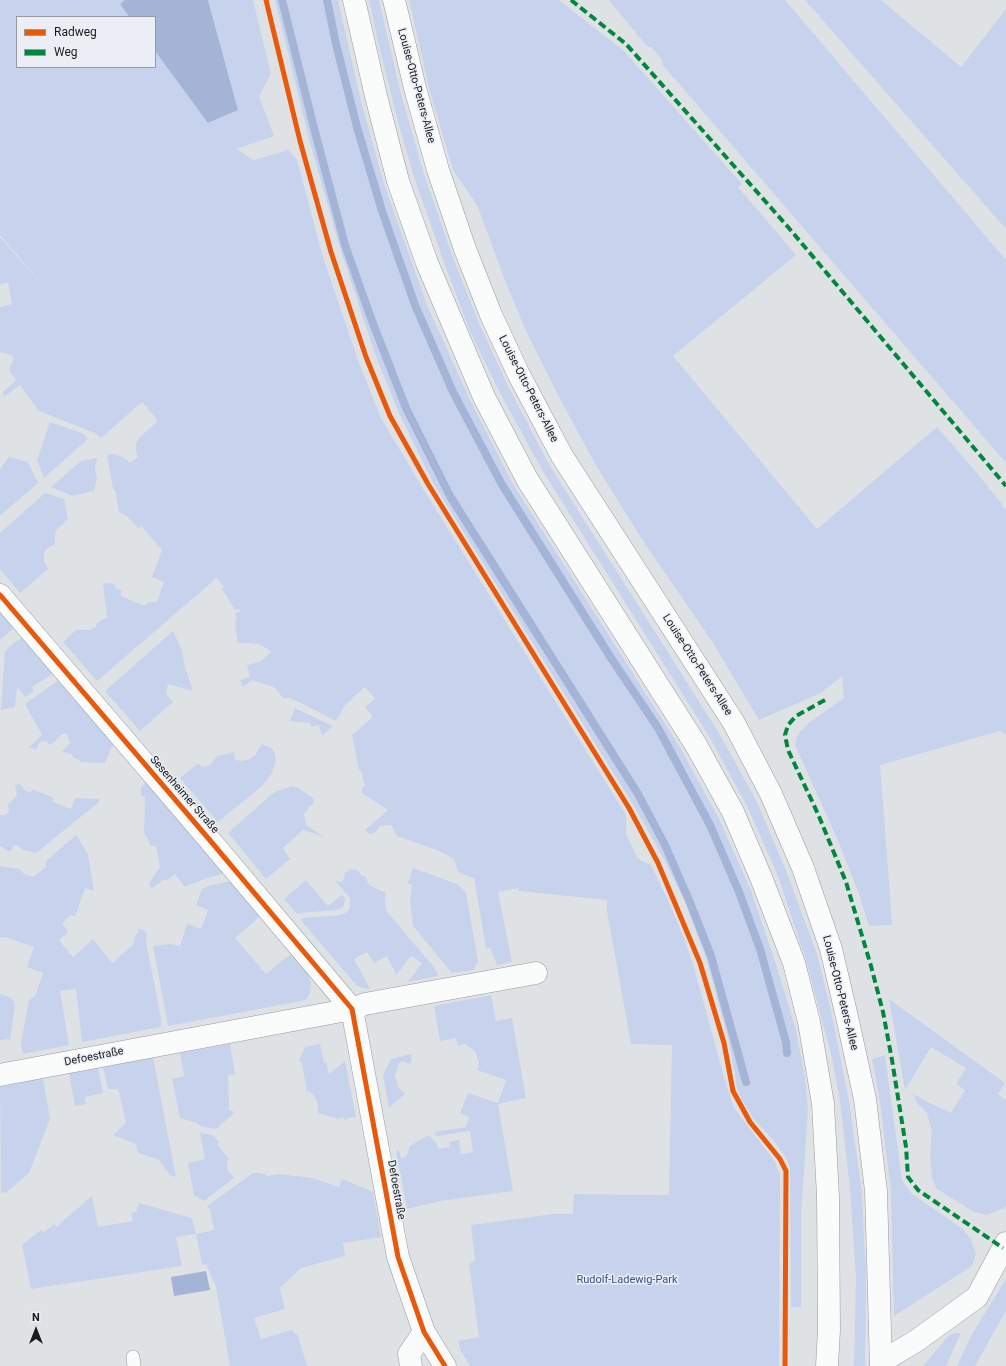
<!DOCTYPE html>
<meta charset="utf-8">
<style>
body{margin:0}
#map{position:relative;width:1006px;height:1366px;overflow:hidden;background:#dfe2e5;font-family:Roboto,sans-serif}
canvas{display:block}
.legend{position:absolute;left:16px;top:16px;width:140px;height:52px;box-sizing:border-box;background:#ebeef5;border:1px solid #979a9f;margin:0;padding:5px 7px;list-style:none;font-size:12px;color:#1a1b1d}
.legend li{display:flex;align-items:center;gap:8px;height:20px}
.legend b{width:20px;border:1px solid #979a9f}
.north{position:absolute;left:16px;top:1310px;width:40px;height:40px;-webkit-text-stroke:3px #ebeef5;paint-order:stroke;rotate:0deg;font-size:11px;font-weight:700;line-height:16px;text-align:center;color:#1a1b1d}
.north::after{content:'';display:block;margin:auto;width:14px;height:18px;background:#1a1b1d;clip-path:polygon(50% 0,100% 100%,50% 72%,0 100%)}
</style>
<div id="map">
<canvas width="1006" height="1366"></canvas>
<ul class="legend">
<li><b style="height:5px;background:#e8590c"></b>Radweg</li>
<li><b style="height:5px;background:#00873e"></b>Weg</li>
</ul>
<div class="north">N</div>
</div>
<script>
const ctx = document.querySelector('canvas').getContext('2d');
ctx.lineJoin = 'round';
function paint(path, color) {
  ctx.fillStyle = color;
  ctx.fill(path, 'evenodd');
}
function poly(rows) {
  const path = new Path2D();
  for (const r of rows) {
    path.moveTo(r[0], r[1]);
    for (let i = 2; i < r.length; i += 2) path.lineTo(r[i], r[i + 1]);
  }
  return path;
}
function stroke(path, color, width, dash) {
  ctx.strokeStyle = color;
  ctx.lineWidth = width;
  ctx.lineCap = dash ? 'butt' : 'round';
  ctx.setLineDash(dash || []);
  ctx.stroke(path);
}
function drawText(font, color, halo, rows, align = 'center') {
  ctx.font = font + ' Roboto,sans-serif';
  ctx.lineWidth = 3;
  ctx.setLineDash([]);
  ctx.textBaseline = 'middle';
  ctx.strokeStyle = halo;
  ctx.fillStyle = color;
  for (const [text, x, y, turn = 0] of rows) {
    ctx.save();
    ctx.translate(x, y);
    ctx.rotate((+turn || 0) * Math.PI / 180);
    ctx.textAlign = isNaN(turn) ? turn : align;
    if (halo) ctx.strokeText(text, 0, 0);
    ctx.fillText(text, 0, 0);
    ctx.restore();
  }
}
const green = poly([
 [0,0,125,0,120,4,129,17,17,17,17,67,155,67,155,51,209,123,238,110,208,0,253,0,271,74,259,96,274,136,236,149,254,160,288,150,297,159,322,254,358,360,381,418,422,487,626,815,626,834,638,859,651,865,671,907,684,938,693,964,724,1077,734,1108,775,1162,780,1176,779,1366,470,1366,461,1351,458,1341,479,1337,469,1264,475,1260,471,1225,553,1214,573,1214,574,1194,669,1195,672,1045,631,1044,607,911,607,900,519,891,518,888,498,892,512,962,497,965,490,948,486,948,474,878,458,872,454,859,439,851,397,836,391,825,380,826,376,832,371,834,368,833,365,830,388,810,362,793,362,787,365,786,361,771,359,770,352,735,373,717,365,707,375,699,365,687,346,704,336,721,303,704,290,698,283,698,274,687,252,680,243,687,240,680,250,677,247,665,260,662,271,652,268,649,258,644,249,643,238,643,235,627,236,627,235,621,237,620,235,613,240,612,239,609,235,610,222,589,224,587,216,577,211,583,97,681,63,642,76,630,90,630,96,627,97,623,107,617,103,584,106,583,114,584,116,589,121,590,121,596,144,606,149,602,157,602,164,582,152,577,162,550,141,526,138,528,127,516,119,512,115,490,113,489,107,455,114,454,120,456,126,459,130,463,138,457,136,451,136,444,139,438,158,421,142,402,101,438,95,433,39,411,20,385,4,397,3,392,16,380,9,370,12,362,14,359,12,355,0,352,0,307,12,304,8,283,0,284,0,237,52,296,0,235],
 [275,0,338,0,360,97,384,184,427,305,471,402,513,484,681,749,719,819,750,888,776,964,796,1030,805,1079,808,1109,801,1216,801,1307,791,1307,790,1168,785,1156,774,1141,753,1118,742,1100,737,1088,729,1041,707,961,685,902,665,861,634,806,432,481,398,411,375,354,340,248,309,139],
 [369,0,379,0,400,90,424,174,452,255,479,323,508,386,550,466,719,733,757,802,787,873,818,957,833,1020,849,1101,862,1193,866,1277,865,1366,854,1366,856,1277,850,1189,840,1101,832,1058,806,960,778,876,747,806,710,738,542,470,498,389,469,329,442,257,414,177,399,126,377,38],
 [409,0,559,0,623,50,742,184,738,187,796,255,673,356,817,529,937,427,972,467,1001,503,1003,508,1006,509,1006,735,1000,731,880,765,889,882,892,925,869,926,859,894,839,843,795,745,796,740,799,733,810,722,844,698,842,676,821,693,759,720,713,643,641,538,594,462,558,395,526,331,506,283,477,205,453,170,429,88],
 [609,0,785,0,1006,260,1006,463,662,64,663,61,651,47,648,47,640,38],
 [805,0,881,0,961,67,1006,9,1006,229],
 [50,422,84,434,88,439,44,478,37,460],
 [9,457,28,462,38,483,0,516,0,469],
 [97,458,95,469,97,478,94,491,72,496,51,487,81,461],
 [45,493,64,499,68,519,57,529,55,535,55,544,46,549,44,554,44,561,48,569,20,593,0,569,0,533],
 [0,610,15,627,0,640],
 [173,631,182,650,185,667,193,691,168,684,166,694,173,702,140,731,105,691],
 [24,637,54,673,32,687,34,691,25,697,17,687,15,707,1,710,5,651,15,642],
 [60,679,115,745,111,748,105,763,80,762,80,760,74,758,71,754,62,752,70,743,66,733,61,735,51,745,45,741,40,742,36,750,29,747,42,735,25,704],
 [295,708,333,726,322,736,319,725,311,727,310,723,290,721],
 [262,744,272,748,275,754,276,761,271,775,262,786,218,822,180,778,197,764,204,767,210,765,217,756,234,752,235,760,243,761,250,759,255,755],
 [147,782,226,873,204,879,185,887,175,874,166,881,164,879,151,889,149,883,160,867,156,846,151,846,144,832,145,797,141,796,141,787],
 [19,784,22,786,24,790,29,792,34,790,54,798,53,802,71,809,75,798,99,799,99,802,36,853,23,850,15,844,10,852,0,846,0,815,5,815,9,812,8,804,17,796,15,785],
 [292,786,297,787,313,798,314,802,304,814,306,825,324,837,303,830,283,848,290,859,266,879,228,833,272,794,277,791],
 [76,835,88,854,94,891,85,888,75,917,71,915,62,923,68,932,59,940,73,957,93,939,112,963,133,945,136,934,138,932,138,929,144,930,147,935,146,942,161,1018,161,1027,82,1042,76,989,60,991,69,1045,23,1054,21,1043,29,1000,35,996,43,973,27,967,34,947,5,937,4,938,0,937,0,866,20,869,24,874,33,877,46,867,46,861],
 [413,868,457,884,466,893,478,961,474,970,452,973,413,926,410,900,412,885,408,883],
 [351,869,358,870,361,875,365,876,369,885,386,893,385,903,387,912,434,967,438,974,437,976,408,982,422,963,411,956,397,974,397,976,387,956,374,963,367,952,354,959,370,989,362,988,356,985,301,920,303,918,341,915,347,912,350,908,350,898,335,881,341,882,344,878,345,873],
 [306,880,328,906,342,895,345,899,343,907,340,909,336,910,300,913,297,914,284,899],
 [233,881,261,914,256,920,235,938,266,974,288,956,293,955,308,971,311,984,310,993,307,999,302,1001,168,1026,153,946,170,944,180,946,187,924,201,929,208,910,196,905,202,889,211,885],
 [0,994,9,997,13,1000,15,1005,10,1040,8,1039,0,1040],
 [491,995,496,1021,512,1018,526,1098,498,1104,513,1191,440,1201,407,1209,396,1151,399,1150,401,1158,406,1157,410,1146,429,1135,437,1144,438,1149,450,1147,449,1142,459,1140,461,1154,473,1152,470,1131,437,1136,434,1132,466,1127,469,1117,460,1113,468,1093,498,1103,506,1080,477,1070,479,1063,475,1051,465,1044,458,1046,456,1038,440,1041,434,1006],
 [889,999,1005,1083,998,1094,1006,1100,1006,1206,1004,1208,987,1215,974,1212,937,1189,932,1178,930,1155,932,1132,927,1113,917,1103,913,1094,928,1102,951,1113,965,1090,956,1084,966,1068,931,1047,905,1090],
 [230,1044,235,1074,228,1075,229,1110,235,1112,216,1129,200,1126,197,1123,180,1118,172,1079,184,1076,180,1053],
 [320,1044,324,1063,326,1062,329,1074,345,1061,356,1117,348,1118,345,1120,343,1117,339,1119,318,1113,318,1104,315,1097,309,1091,307,1093,302,1063,299,1060,305,1047],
 [411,1054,412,1061,409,1064,403,1061,399,1063,395,1076,399,1088,405,1094,389,1108,383,1075,391,1059],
 [885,1055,902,1180,911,1193,964,1230,971,1240,976,1254,972,1266,894,1316,891,1192,880,1102,872,1059],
 [153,1057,160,1094,176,1177,170,1175,159,1160,138,1153,136,1144,113,1135,126,1123,119,1092,117,1089,108,1089,103,1067],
 [98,1068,103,1093,85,1097,86,1104,75,1106,69,1073],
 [43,1078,50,1119,29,1173,7,1192,1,1193,0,1087],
 [200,1133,213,1135,219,1142,217,1144,229,1159,227,1162,228,1171,234,1178,204,1201,194,1195,188,1163,205,1159],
 [253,1173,261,1173,268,1176,279,1174,312,1178,339,1187,342,1179,373,1192,381,1237,343,1243,345,1256,301,1268,280,1288,285,1309,254,1318,261,1339,292,1330,298,1336,307,1366,230,1366,216,1287,206,1264,202,1265,196,1234,176,1237,182,1266,31,1289,22,1245,41,1230,44,1232,54,1224,56,1227,92,1196,98,1227,133,1221,131,1213,136,1212,139,1203,192,1218,196,1234,214,1230,210,1209,207,1206],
 [1006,1279,1006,1311,975,1366,957,1366,972,1334],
 [955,1333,961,1333,946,1366,923,1366,949,1335]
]);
const water = poly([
 [125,0,208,0,238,110,208,123,155,51,155,17,129,17,120,4],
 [206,1271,210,1290,174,1296,171,1277]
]);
const stream = poly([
 [282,0,315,132,345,245,372,321,406,408,450,496,638,794,665,845,689,900,711,956,746,1082],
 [327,0,336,44,357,127,382,211,415,305,453,392,501,483,611,658,658,728,710,825,739,892,760,949,786,1042,787,1053]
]);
const lane = poly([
 [133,1357,134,1366]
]);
const street = poly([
 [0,595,208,838,352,1009,398,1257,424,1332,445,1366],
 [0,1075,352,1009,365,1004,536,973],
 [881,1362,916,1341,977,1297,1006,1243],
 [411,1366,409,1354,424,1332]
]);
const primary = poly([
 [354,0,376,96,398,181,427,263,484,397,527,479,696,745,733,812,762,880,794,963,809,1022,823,1104,828,1196,829,1330,827,1366],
 [394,0,415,88,438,170,465,249,491,315,519,375,562,456,734,723,771,794,803,868,831,949,847,1017,865,1099,876,1191,881,1366]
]);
const quiet = poly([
 [571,0,626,44,788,227,1006,486],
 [825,700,796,716,788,725,785,735,788,750,818,814,846,882,871,966,883,1012,892,1060,906,1147,908,1177,918,1190,1003,1248]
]);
const cycleway = poly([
 [266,0,300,141,331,252,366,357,390,416,428,484,629,808,658,863,700,963,724,1043,733,1091,750,1122,780,1159,786,1171,785,1366],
 [0,595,208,838,352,1009,398,1257,424,1332,445,1366]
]);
const streetNames = [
 ["Louise-Otto-Peters-Allee",416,86,75],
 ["Louise-Otto-Peters-Allee",528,389,63],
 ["Louise-Otto-Peters-Allee",697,665,57],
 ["Sesenheimer Straße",184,795,49],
 ["Louise-Otto-Peters-Allee",840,993,76],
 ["Defoestraße",94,1057,-11],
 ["Defoestraße",396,1190,80]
];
const parkNames = [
 ["Rudolf-Ladewig-Park",627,1280]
];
paint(green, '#c7d3ed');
paint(water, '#a4b4d7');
stroke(stream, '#a4b4d7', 8);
stroke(lane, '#98999c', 14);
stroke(street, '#98999c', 23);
stroke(primary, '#98999c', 23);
stroke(lane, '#fafbfb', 13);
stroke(street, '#fafbfb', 22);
stroke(primary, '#fafbfb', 22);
stroke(quiet, '#00873e', 4, [8, 4]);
stroke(cycleway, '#e8590c', 5);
drawText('11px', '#1a1b1d', '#ebeef5', streetNames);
drawText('11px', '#364f8c', '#ebeef5', parkNames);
</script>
